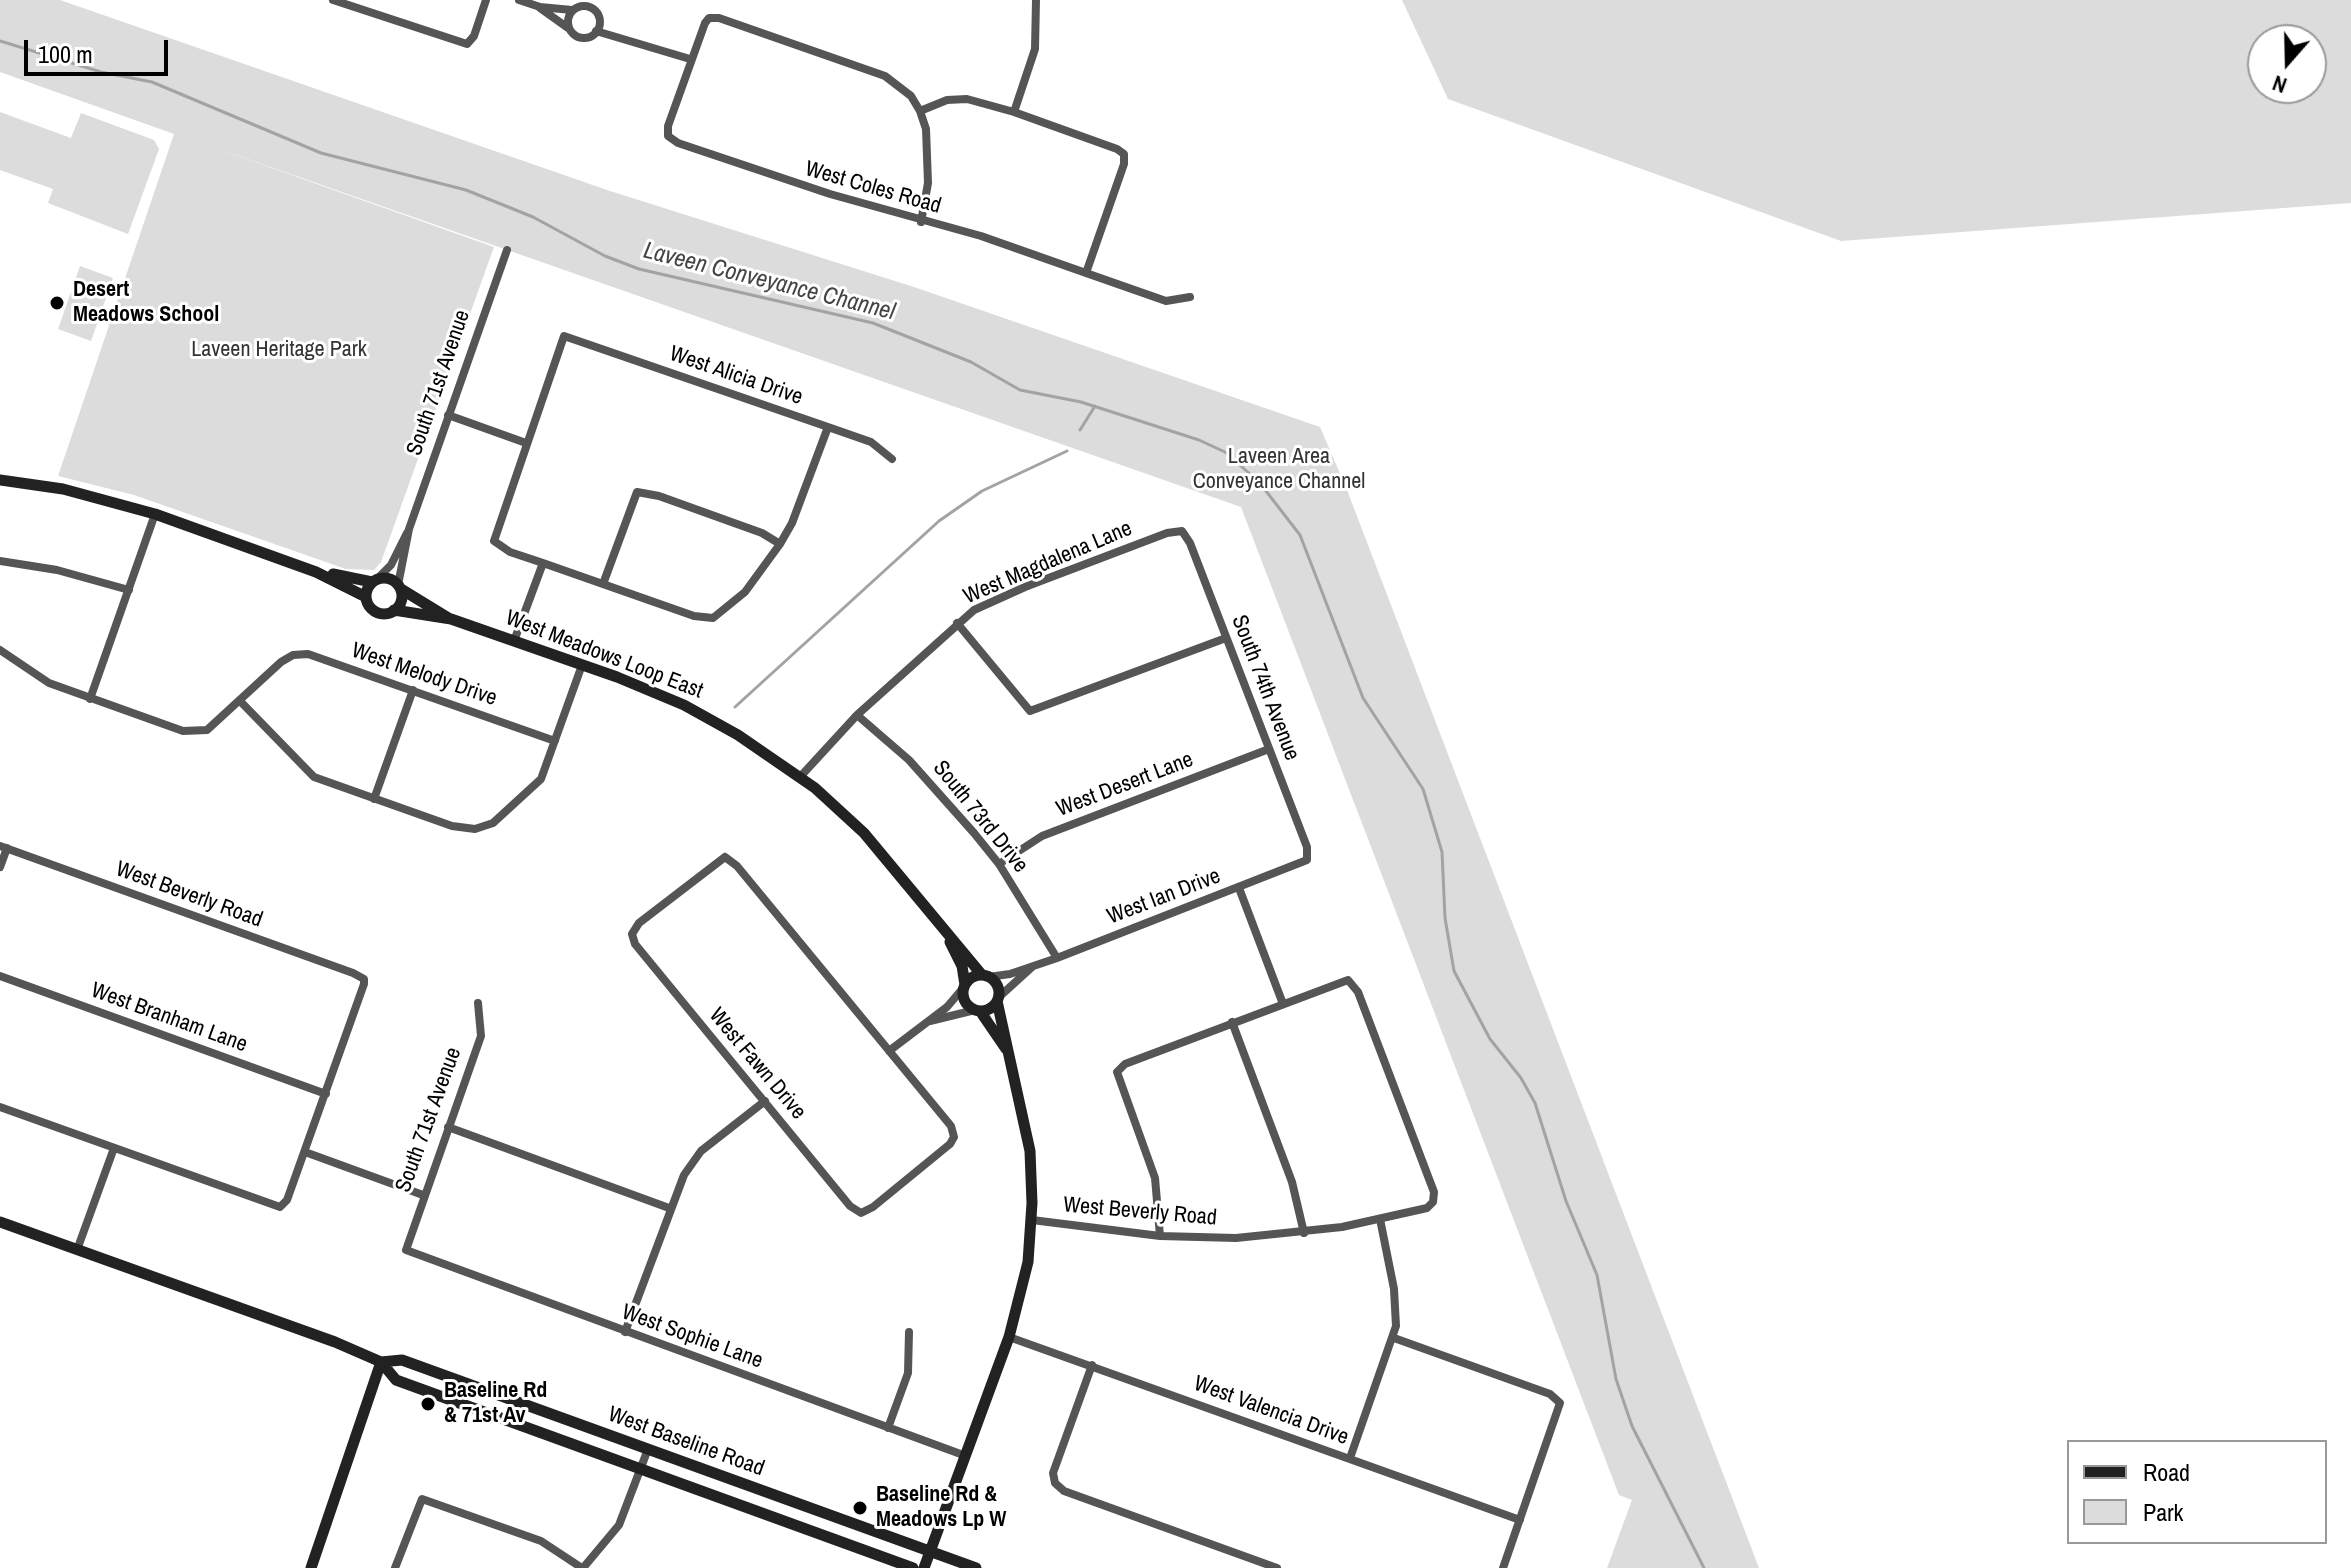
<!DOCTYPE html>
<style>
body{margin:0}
#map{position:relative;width:2351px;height:1568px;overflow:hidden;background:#fff;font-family:"Archivo Narrow",sans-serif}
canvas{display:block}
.legend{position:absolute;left:2067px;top:1440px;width:260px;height:104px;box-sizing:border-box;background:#fff;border:2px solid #999;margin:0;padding:10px 14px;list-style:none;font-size:24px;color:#000}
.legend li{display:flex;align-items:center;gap:16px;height:40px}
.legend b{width:40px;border:2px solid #999}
.north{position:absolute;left:2247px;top:24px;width:80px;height:80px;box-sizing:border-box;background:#fff;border:2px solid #999;border-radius:50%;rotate:200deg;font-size:22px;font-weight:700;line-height:32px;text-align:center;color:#000}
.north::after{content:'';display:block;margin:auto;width:28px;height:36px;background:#000;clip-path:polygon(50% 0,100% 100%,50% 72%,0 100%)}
.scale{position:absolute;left:24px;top:40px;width:144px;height:36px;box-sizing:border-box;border:4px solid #000;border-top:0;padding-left:10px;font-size:24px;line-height:28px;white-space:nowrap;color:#000;-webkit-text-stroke:6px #fff;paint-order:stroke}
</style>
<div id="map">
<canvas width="2351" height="1568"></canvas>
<ul class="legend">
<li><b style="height:10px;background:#222"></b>Road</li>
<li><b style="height:22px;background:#dcdcdc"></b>Park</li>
</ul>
<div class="north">N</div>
<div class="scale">100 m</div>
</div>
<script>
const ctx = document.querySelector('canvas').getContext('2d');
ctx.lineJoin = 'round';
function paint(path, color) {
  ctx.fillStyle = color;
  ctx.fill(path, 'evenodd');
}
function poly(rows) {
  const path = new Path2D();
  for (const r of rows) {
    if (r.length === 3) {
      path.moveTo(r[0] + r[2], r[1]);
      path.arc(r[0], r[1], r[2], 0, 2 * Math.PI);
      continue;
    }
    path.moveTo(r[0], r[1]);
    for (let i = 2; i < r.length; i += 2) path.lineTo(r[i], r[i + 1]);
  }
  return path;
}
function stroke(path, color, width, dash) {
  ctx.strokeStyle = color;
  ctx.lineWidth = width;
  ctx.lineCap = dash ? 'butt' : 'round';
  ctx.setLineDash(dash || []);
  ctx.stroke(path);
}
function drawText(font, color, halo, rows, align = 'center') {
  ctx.font = font + ' "Archivo Narrow",sans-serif';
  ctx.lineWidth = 6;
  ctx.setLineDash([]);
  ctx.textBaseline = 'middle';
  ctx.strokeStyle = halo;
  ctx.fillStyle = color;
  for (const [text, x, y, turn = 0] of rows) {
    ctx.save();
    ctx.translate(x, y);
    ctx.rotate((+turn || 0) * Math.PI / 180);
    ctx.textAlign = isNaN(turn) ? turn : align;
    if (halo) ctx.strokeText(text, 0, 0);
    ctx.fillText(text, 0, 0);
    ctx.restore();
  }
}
const green = poly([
 [0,0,60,0,610,191,914,287,1320,427,1347,490,1759,1568,1607,1568,1632,1500,1619,1495,1241,507,196,141,494,247,381,562,374,570,346,569,134,495,58,476,174,134,0,72],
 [1402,0,2351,0,2351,203,1841,241,1448,99],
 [2263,40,2311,40,2311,88,2263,88],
 [0,112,71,138,81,113,154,140,159,149,128,234,48,203,53,189,0,170],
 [80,266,113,278,91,341,58,329]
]);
const stream = poly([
 [0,41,101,72,152,82,321,153,466,190,533,217,605,256,639,269,873,323,971,362,1020,390,1081,402,1199,440,1225,452,1259,482,1300,535,1363,698,1423,789,1442,852,1445,918,1454,971,1490,1039,1521,1078,1535,1103,1566,1201,1597,1275,1616,1379,1632,1426,1704,1568],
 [1080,430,1095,406],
 [735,707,939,521,982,491,1067,451]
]);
const street = poly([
 [333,0,467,44,474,36,486,0],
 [519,0,540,7,572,10],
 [584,22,16],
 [540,8,568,28],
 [596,31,690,59],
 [920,111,926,129,928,183,921,222],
 [1014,112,1035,49,1036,0],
 [1086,273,1124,164,1124,154,1117,149,1014,112,967,99,947,100,920,111,911,96,885,76,719,18,709,18,705,23,668,126,668,136,678,143,830,194,981,236,1086,273,1166,301,1190,297],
 [448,415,526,443],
 [828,427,792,523,780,544,745,592,713,618,694,616,543,563,510,552,494,541,564,336,828,427,871,442,892,459],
 [0,561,57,570,129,590],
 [377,579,391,565,407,533],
 [603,584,637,492,659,496,762,533,780,544],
 [398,585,409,529,507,250],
 [957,623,1030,711,1226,638],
 [514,641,543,563],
 [0,650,49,683,183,731,207,730,281,662,293,655,308,654,555,741],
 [90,699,155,514],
 [240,701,314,777,452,826,475,829,493,823,541,779,582,665],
 [857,715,909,760,974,833,999,864,1057,958],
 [800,777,857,715,974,610,1025,587,1167,533,1182,531,1190,543,1307,847,1307,860,1057,958,1010,974,988,977],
 [374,799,413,690],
 [0,846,353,973,364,979,364,984,287,1200,280,1207,0,1107],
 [725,857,737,866,951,1126,954,1137,950,1144,873,1207,861,1213,850,1206,635,944,632,934,639,923,725,857],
 [999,864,1042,836,1269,749],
 [0,867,7,848],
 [1239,888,1283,1004],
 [0,976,326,1094],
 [999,997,1032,967],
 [478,1003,481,1036,406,1250,966,1456],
 [930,1021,975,1010],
 [1232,1022,1292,1182,1304,1233],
 [889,1051,947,1007,964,987],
 [448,1127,669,1208],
 [305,1152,423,1195],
 [1032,1220,1160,1236,1236,1238,1342,1227,1427,1208,1433,1202,1434,1192,1358,992,1348,980,1125,1064,1117,1072,1155,1178,1160,1236],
 [77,1250,114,1148],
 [625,1332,684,1175,701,1151,765,1101],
 [1009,1337,1520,1520],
 [1394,1338,1550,1394,1560,1403,1503,1568],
 [1092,1365,1053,1473,1055,1483,1064,1491,1277,1568],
 [888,1428,908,1373,909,1332],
 [1350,1458,1396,1326,1394,1289,1380,1219],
 [395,1568,422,1499,541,1541,582,1568],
 [583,1568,619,1525,648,1449]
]);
const secondary = poly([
 [0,480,63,489,155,514,316,572,366,597],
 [333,574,372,582],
 [384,596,18],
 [401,589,450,619],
 [394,610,451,619,617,677,684,705,738,735,815,788,864,833,982,975],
 [950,942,962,966,965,985],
 [981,993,18],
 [980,1011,1006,1049],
 [0,1222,335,1342,381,1362,396,1380,913,1568],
 [381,1362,402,1360,976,1568],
 [311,1568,381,1362],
 [924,1568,1009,1337,1028,1262,1032,1203,1030,1151,997,1001]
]);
const markers = [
 [57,303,8,"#000"],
 [428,1404,8,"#000"],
 [860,1508,8,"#000"]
];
const streetNames = [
 ["West Coles Road",873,188,16],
 ["West Alicia Drive",736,376,19],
 ["South 71st Avenue",439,383,-71],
 ["West Magdalena Lane",1048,563,-23],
 ["West Meadows Loop East",604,655,21],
 ["West Melody Drive",424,675,19],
 ["South 74th Avenue",1265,688,69],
 ["West Desert Lane",1125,785,-21],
 ["South 73rd Drive",980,817,51],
 ["West Beverly Road",189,895,20],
 ["West Ian Drive",1164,897,-21],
 ["West Branham Lane",169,1018,20],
 ["West Fawn Drive",757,1064,50],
 ["South 71st Avenue",429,1120,-70],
 ["West Beverly Road",1140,1212,5],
 ["West Sophie Lane",692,1337,20],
 ["West Valencia Drive",1271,1411,20],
 ["West Baseline Road",686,1442,20]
];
const poiNames = [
 ["Desert",73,290],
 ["Meadows School",73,315],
 ["Baseline Rd",444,1391],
 ["& 71st Av",444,1416],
 ["Baseline Rd &",876,1495],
 ["Meadows Lp W",876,1520]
];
const parkNames = [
 ["Laveen Heritage Park",279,350],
 ["Laveen Area",1279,457],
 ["Conveyance Channel",1279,482]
];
const waterNames = [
 ["Laveen Conveyance Channel",769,282,14]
];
paint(green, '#dcdcdc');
stroke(stream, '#a3a3a3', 3);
stroke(street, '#555', 8);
stroke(secondary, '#222', 11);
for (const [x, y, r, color] of markers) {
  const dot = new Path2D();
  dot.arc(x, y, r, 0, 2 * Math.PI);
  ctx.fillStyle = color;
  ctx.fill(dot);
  stroke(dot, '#fff', 3);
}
drawText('22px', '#000', '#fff', streetNames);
drawText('bold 22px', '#000', '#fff', poiNames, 'left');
drawText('22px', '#333', '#fff', parkNames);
drawText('italic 24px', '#444', '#fff', waterNames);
</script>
